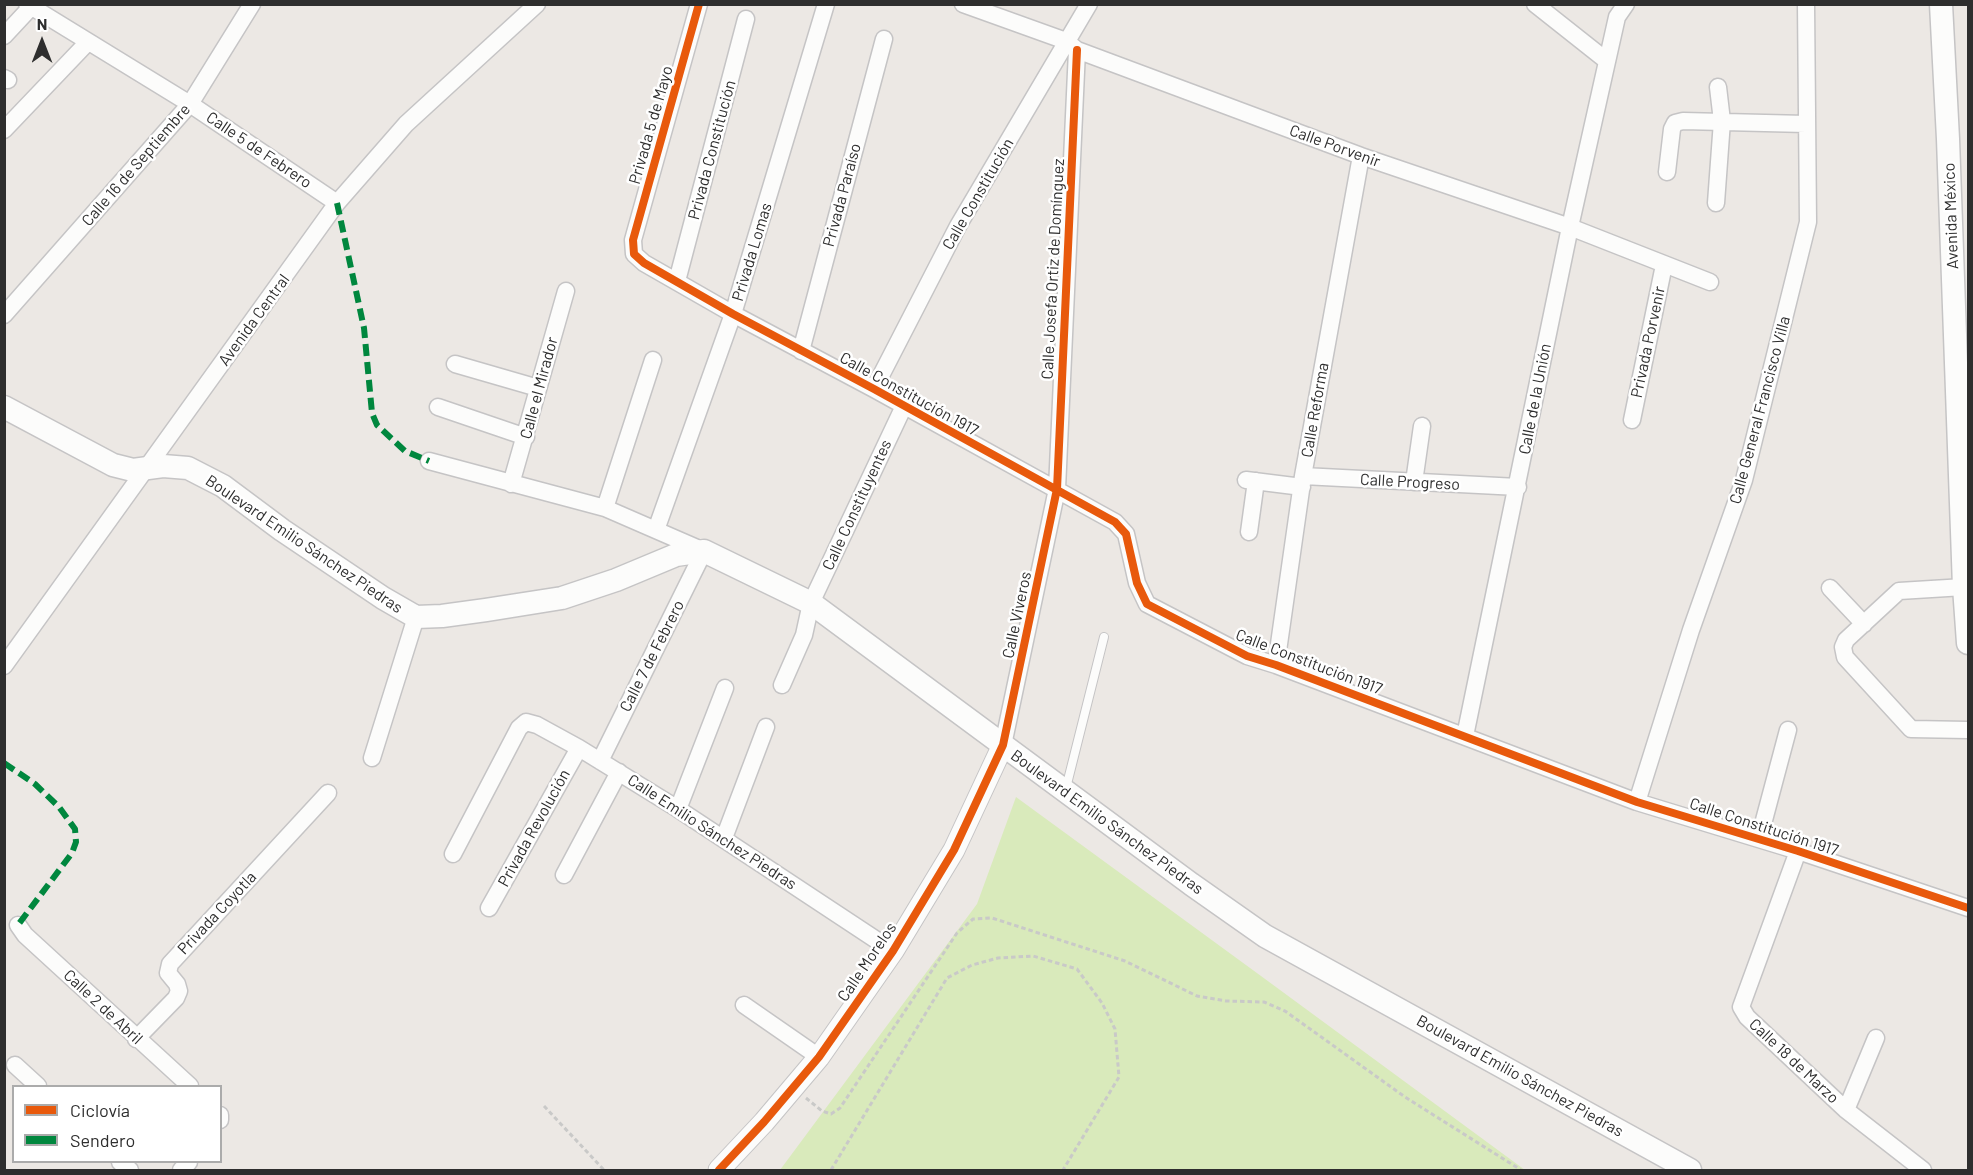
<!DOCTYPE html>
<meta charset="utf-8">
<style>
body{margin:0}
#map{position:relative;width:1973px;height:1175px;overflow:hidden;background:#ece8e4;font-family:Barlow,sans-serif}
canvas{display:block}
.frame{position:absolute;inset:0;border:6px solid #2e2e2e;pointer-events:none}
.legend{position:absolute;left:12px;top:1085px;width:210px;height:78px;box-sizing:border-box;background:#fff;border:2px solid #ababab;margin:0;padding:8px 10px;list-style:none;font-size:18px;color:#2e2e2e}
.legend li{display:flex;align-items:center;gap:12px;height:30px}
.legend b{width:30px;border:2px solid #ababab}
.north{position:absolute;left:12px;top:12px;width:60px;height:60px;-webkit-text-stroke:4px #fff;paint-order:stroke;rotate:0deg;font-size:16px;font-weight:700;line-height:24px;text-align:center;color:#2e2e2e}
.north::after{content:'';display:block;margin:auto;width:21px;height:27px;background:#2e2e2e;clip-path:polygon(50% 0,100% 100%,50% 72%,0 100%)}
</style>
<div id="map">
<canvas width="1973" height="1175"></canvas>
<div class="frame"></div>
<ul class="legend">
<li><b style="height:8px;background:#e8590c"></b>Ciclovía</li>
<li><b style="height:8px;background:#00873e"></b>Sendero</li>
</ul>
<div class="north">N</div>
</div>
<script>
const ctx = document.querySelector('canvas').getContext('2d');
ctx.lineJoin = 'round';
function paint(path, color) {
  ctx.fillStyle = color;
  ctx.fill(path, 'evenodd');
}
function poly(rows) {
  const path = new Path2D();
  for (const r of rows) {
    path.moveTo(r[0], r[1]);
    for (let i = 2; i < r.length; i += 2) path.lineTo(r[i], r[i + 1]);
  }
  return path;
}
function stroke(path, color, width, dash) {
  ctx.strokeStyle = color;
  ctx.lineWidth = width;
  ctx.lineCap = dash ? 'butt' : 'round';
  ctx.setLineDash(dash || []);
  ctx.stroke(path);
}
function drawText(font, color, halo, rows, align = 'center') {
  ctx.font = font + ' Barlow,sans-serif';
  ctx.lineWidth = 5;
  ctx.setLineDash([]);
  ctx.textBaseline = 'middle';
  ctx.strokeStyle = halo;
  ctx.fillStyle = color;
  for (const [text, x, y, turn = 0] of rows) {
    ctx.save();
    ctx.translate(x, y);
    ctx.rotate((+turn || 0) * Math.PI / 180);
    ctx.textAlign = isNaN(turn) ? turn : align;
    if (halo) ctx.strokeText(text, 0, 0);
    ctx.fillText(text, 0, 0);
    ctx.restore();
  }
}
const pitch = poly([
 [1016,797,1261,976,1525,1170,780,1170,977,904]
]);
const path = poly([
 [806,1098,822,1111,831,1114,840,1108,957,933,973,919,992,918,1125,961,1197,996,1226,1001,1264,1002,1285,1011,1405,1097,1521,1170],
 [544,1106,604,1170],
 [831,1170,947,978,972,965,998,958,1033,956,1077,969,1102,1003,1115,1029,1119,1077,1063,1170]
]);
const service = poly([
 [1066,788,1104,637]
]);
const minor = poly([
 [27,4,190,104,337,203],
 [699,4,633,240,634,254,644,263,733,314,874,389,1115,522,1126,534,1137,583,1147,604,1247,656,1276,665,1637,802,1798,851,1968,908],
 [963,4,1066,41,1077,50,1361,156,1570,227,1710,282],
 [1535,4,1607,61],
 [4,36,31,7],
 [4,78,8,80],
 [4,130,88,42],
 [1667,172,1672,129,1675,123,1683,121,1806,124],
 [1716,203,1722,121,1718,87],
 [677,281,746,19],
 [4,315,190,104,252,4],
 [801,351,884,39],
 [455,364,538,388],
 [874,389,958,226,1089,4],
 [438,407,526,437],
 [1632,420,1664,265],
 [429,461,605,508,704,551,600,761],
 [1303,476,1518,487],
 [1246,480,1302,487],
 [1414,482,1422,426],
 [511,484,566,291],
 [605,508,653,360],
 [656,530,733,314,826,4],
 [1249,532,1256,481],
 [1964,587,1899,591,1846,640,1843,647,1845,657,1911,729,1968,730],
 [1830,588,1864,624],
 [1276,665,1303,476,1361,156],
 [4,666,337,203,406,124,537,4],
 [782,685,804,635,811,603,904,406],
 [1465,736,1570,227,1617,17,1626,4],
 [1003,745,1057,489,1077,50],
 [372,758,416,617],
 [1637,802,1691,630,1744,480,1808,222,1806,4],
 [678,809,725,688],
 [724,838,766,727],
 [1759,839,1788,730],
 [1798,851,1741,1007,1747,1017,1846,1110,1923,1170],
 [453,854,519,728,526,722,537,725,579,748,678,809,893,951],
 [564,875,619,772],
 [489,908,579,748],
 [18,925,25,935,190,1086],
 [744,1005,819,1057],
 [136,1039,176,998,179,991,177,984,168,973,170,964,328,793],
 [15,1065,38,1086],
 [1846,1110,1876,1038],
 [220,1115,220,1120],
 [120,1162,130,1170],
 [181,1170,189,1162]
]);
const tertiary = poly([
 [719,1170,764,1122,819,1057,893,951,954,850,1003,745]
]);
const secondary = poly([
 [1941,4,1948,139,1964,587,1968,643],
 [4,407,113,465,133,470,163,466,188,468,223,486,282,530,383,598,416,617,442,616,486,610,562,598,616,580,676,555,704,551,811,603,1191,884,1265,936,1690,1170]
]);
const quiet = poly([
 [337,203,364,328,372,413,377,425,405,451,429,461],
 [4,763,35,784,59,807,75,829,76,842,72,853,18,925]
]);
const cycleway = poly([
 [699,4,633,240,634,254,644,263,733,314,874,389,1115,522,1126,534,1137,583,1147,604,1247,656,1276,665,1637,802,1798,851,1968,908],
 [719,1170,764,1122,819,1057,893,951,954,850,1003,745,1057,489,1077,50]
]);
const streetNames = [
 ["Privada 5 de Mayo",651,125,-74],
 ["Calle Porvenir",1335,146,20],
 ["Calle 5 de Febrero",259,150,34],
 ["Privada Constitución",712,150,-75],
 ["Calle 16 de Septiembre",136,165,-49],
 ["Calle Constitución",978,194,-60],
 ["Privada Paraíso",842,195,-75],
 ["Avenida México",1951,216,-92],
 ["Privada Lomas",752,252,-73],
 ["Calle Josefa Ortiz de Domínguez",1053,269,-87],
 ["Avenida Central",254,320,-54],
 ["Privada Porvenir",1648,342,-78],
 ["Calle el Mirador",539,388,-75],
 ["Calle Constitución 1917",909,394,29],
 ["Calle de la Unión",1535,399,-79],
 ["Calle Reforma",1315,410,-80],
 ["Calle General Francisco Villa",1760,410,-75],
 ["Calle Progreso",1410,482,3],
 ["Calle Constituyentes",857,505,-65],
 ["Boulevard Emilio Sánchez Piedras",304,544,34],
 ["Calle Viveros",1017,615,-78],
 ["Calle 7 de Febrero",652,656,-63],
 ["Calle Constitución 1917",1309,662,21],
 ["Boulevard Emilio Sánchez Piedras",1107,822,36],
 ["Calle Constitución 1917",1764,827,18],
 ["Privada Revolución",534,828,-61],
 ["Calle Emilio Sánchez Piedras",712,832,33],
 ["Privada Coyotla",217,913,-47],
 ["Calle Morelos",867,962,-56],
 ["Calle 2 de Abril",103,1007,43],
 ["Calle 18 de Marzo",1794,1061,43],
 ["Boulevard Emilio Sánchez Piedras",1520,1076,29]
];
paint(pitch, '#d9eabb');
stroke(service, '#c5c4c5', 10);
stroke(minor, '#c5c4c5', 19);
stroke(tertiary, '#c5c4c5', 23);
stroke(secondary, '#c5c4c5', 25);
stroke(path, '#c9c9c8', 3, [4.5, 3]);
stroke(service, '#fcfcfb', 8);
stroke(minor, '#fcfcfb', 16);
stroke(tertiary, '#fcfcfb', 21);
stroke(secondary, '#fcfcfb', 22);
stroke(quiet, '#00873e', 6, [12, 6]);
stroke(cycleway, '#e8590c', 8);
drawText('16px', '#2e2e2e', '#fff', streetNames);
</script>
